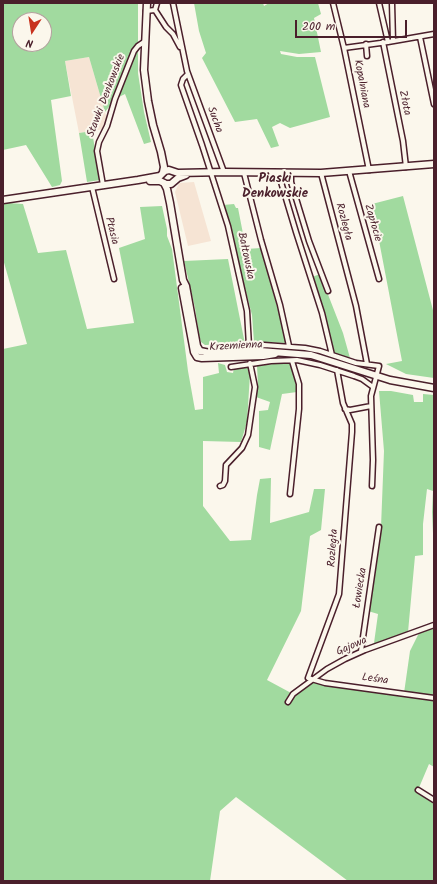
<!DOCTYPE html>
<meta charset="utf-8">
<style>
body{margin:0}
#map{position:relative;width:437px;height:884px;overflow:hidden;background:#fbf7ec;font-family:Kalam,sans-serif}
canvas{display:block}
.frame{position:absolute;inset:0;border:4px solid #4a1f2b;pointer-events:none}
.north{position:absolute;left:12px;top:12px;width:40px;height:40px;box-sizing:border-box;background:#fbf7ec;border:1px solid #b4a19f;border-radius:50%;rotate:192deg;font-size:11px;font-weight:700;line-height:16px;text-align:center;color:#4a1f2b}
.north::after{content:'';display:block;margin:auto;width:14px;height:18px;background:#c8321e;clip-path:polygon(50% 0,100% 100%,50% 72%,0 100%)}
.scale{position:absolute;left:295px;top:20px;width:112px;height:18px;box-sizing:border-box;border:2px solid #4a1f2b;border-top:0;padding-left:5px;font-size:12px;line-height:14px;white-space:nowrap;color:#4a1f2b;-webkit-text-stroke:3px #fbf7ec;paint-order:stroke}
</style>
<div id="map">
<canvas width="437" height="884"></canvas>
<div class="frame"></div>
<div class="north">N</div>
<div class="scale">200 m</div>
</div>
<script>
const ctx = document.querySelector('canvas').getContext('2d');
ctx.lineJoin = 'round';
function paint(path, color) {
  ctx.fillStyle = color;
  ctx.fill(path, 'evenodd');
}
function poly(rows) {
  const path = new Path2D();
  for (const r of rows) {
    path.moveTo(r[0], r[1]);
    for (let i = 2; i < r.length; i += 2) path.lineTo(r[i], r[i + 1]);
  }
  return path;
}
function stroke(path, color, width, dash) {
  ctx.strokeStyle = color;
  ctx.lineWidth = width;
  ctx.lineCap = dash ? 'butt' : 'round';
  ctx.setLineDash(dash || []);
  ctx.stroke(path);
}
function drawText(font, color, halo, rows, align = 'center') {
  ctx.font = font + ' Kalam,sans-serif';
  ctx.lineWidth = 4;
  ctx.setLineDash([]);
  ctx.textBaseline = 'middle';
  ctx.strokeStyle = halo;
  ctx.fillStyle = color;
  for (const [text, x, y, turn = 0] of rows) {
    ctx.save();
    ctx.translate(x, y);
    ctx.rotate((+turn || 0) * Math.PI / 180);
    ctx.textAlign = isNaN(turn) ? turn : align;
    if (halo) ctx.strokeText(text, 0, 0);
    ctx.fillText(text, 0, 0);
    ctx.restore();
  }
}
const built = poly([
 [89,57,107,119,104,129,79,133,65,61],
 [194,182,211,241,188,246,175,192,179,183]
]);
const green = poly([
 [3,3,138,3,138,73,144,112,151,142,144,144,125,94,115,99,105,112,89,57,65,61,71,96,51,100,62,181,60,185,52,187,26,145,3,150],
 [20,20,44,20,44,44,20,44],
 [194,3,263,3,264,6,269,3,318,3,321,14,314,18,321,52,299,54,280,51,281,54,297,57,315,57,330,117,290,128,280,123,272,127,279,146,271,148,257,119,235,122,202,58,206,53,199,31],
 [92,131,100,180,87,182,79,133],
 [403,196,434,314,434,378,406,374,386,364,402,361,372,204],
 [8,203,23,204,38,253,66,250,87,329,134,323,119,248,145,239,140,207,162,206,167,229,167,236,172,249,188,371,195,410,203,409,203,377,219,373,218,363,225,365,227,372,233,373,234,368,249,365,250,374,247,422,241,442,203,441,203,506,230,541,251,540,257,495,260,479,271,478,270,523,309,512,314,489,325,489,321,530,310,536,301,611,267,680,293,694,313,680,404,693,410,651,420,631,361,651,374,643,378,614,368,611,381,527,384,451,379,391,391,391,413,395,414,402,423,402,423,394,434,395,434,555,432,512,433,491,427,489,423,524,423,555,415,556,408,632,421,630,434,625,434,767,429,764,418,790,434,800,434,881,348,881,236,797,220,811,210,881,3,881,3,349,27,344,3,259,3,204],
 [234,204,236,208,238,208,246,249,261,248,287,343,254,342,252,315,223,205],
 [228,259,245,344,205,345,201,342,199,335,195,308,184,261],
 [320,274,343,333,350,358,333,353,312,277],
 [282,363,291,364,297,386,297,392,282,394,270,450,259,447,259,411,268,410,270,402,256,397,258,385,257,366]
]);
const street = poly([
 [173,3,187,71,224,172],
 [333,3,344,48,369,170],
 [379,3,388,42],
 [392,3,393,41],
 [155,10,166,27,173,34,180,47],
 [146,11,155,10,157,3],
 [420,37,434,104],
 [383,42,403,141,406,167],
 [366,44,367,56],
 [344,48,388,42,434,34],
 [188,74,183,79,181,85,202,145,228,226,247,311,249,346],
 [349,171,379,279],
 [244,173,261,240,280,305,289,346],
 [321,173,356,306,367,364],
 [281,174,281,182,296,232,322,313,332,355],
 [291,174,291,182,309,241,328,291],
 [103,185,97,151,99,142,107,126,115,99,134,51,138,46,144,42],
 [92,187,114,279],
 [229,347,264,345,305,348,320,351,356,363,379,366,371,396,373,460,372,486],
 [231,367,271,361,297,360,320,365,354,376,362,379,373,387],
 [337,370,343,403,352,424,352,432,339,594,308,678,325,683,434,698],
 [345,409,350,410,371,406],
 [220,486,223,485,225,481,226,465,242,448,248,435,255,387,250,363],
 [290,494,299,409,299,384,292,361],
 [361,651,379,527],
 [288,702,293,694,327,669,345,659,365,650,434,625],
 [418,790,434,800]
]);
const secondary = poly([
 [147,3,144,70,148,101,153,125,161,152,164,167,163,172],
 [150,181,160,181,166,184,171,184,178,178,186,175],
 [164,183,167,189,170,203,183,280,186,286,197,346,200,351,210,353,260,351,311,355,390,380,434,388],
 [3,200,138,180,160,176,165,171,169,170,178,173,224,172,321,173,434,164],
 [182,288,194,352,197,357,202,358,263,356,275,354]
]);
const streetNames = [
 ["Kopalniana",361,84,79],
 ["Stawki Denkowskie",107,96,-69],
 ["Złota",404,103,78],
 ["Sucha",214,120,70],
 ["Rozległa",343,222,75],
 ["Zapłocie",372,223,74],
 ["Ptasia",111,231,76],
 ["Bałtowska",245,256,78],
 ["Krzemienna",236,347,-3],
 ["Rozległa",334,548,-86],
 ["Łowiecka",361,588,-81],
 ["Gajowa",352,647,-24],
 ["Leśna",375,680,8]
];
const quarterNames = [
 ["Piaski",275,180],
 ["Denkowskie",275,195]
];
paint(built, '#f6e4d4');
paint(green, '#a1da9f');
stroke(street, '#4a1f2b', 7);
stroke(secondary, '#4a1f2b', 9);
stroke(street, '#fbf7ec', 4);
stroke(secondary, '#fbf7ec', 6);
drawText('11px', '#4a1f2b', '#fbf7ec', streetNames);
drawText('bold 13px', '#4a1f2b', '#fbf7ec', quarterNames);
</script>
